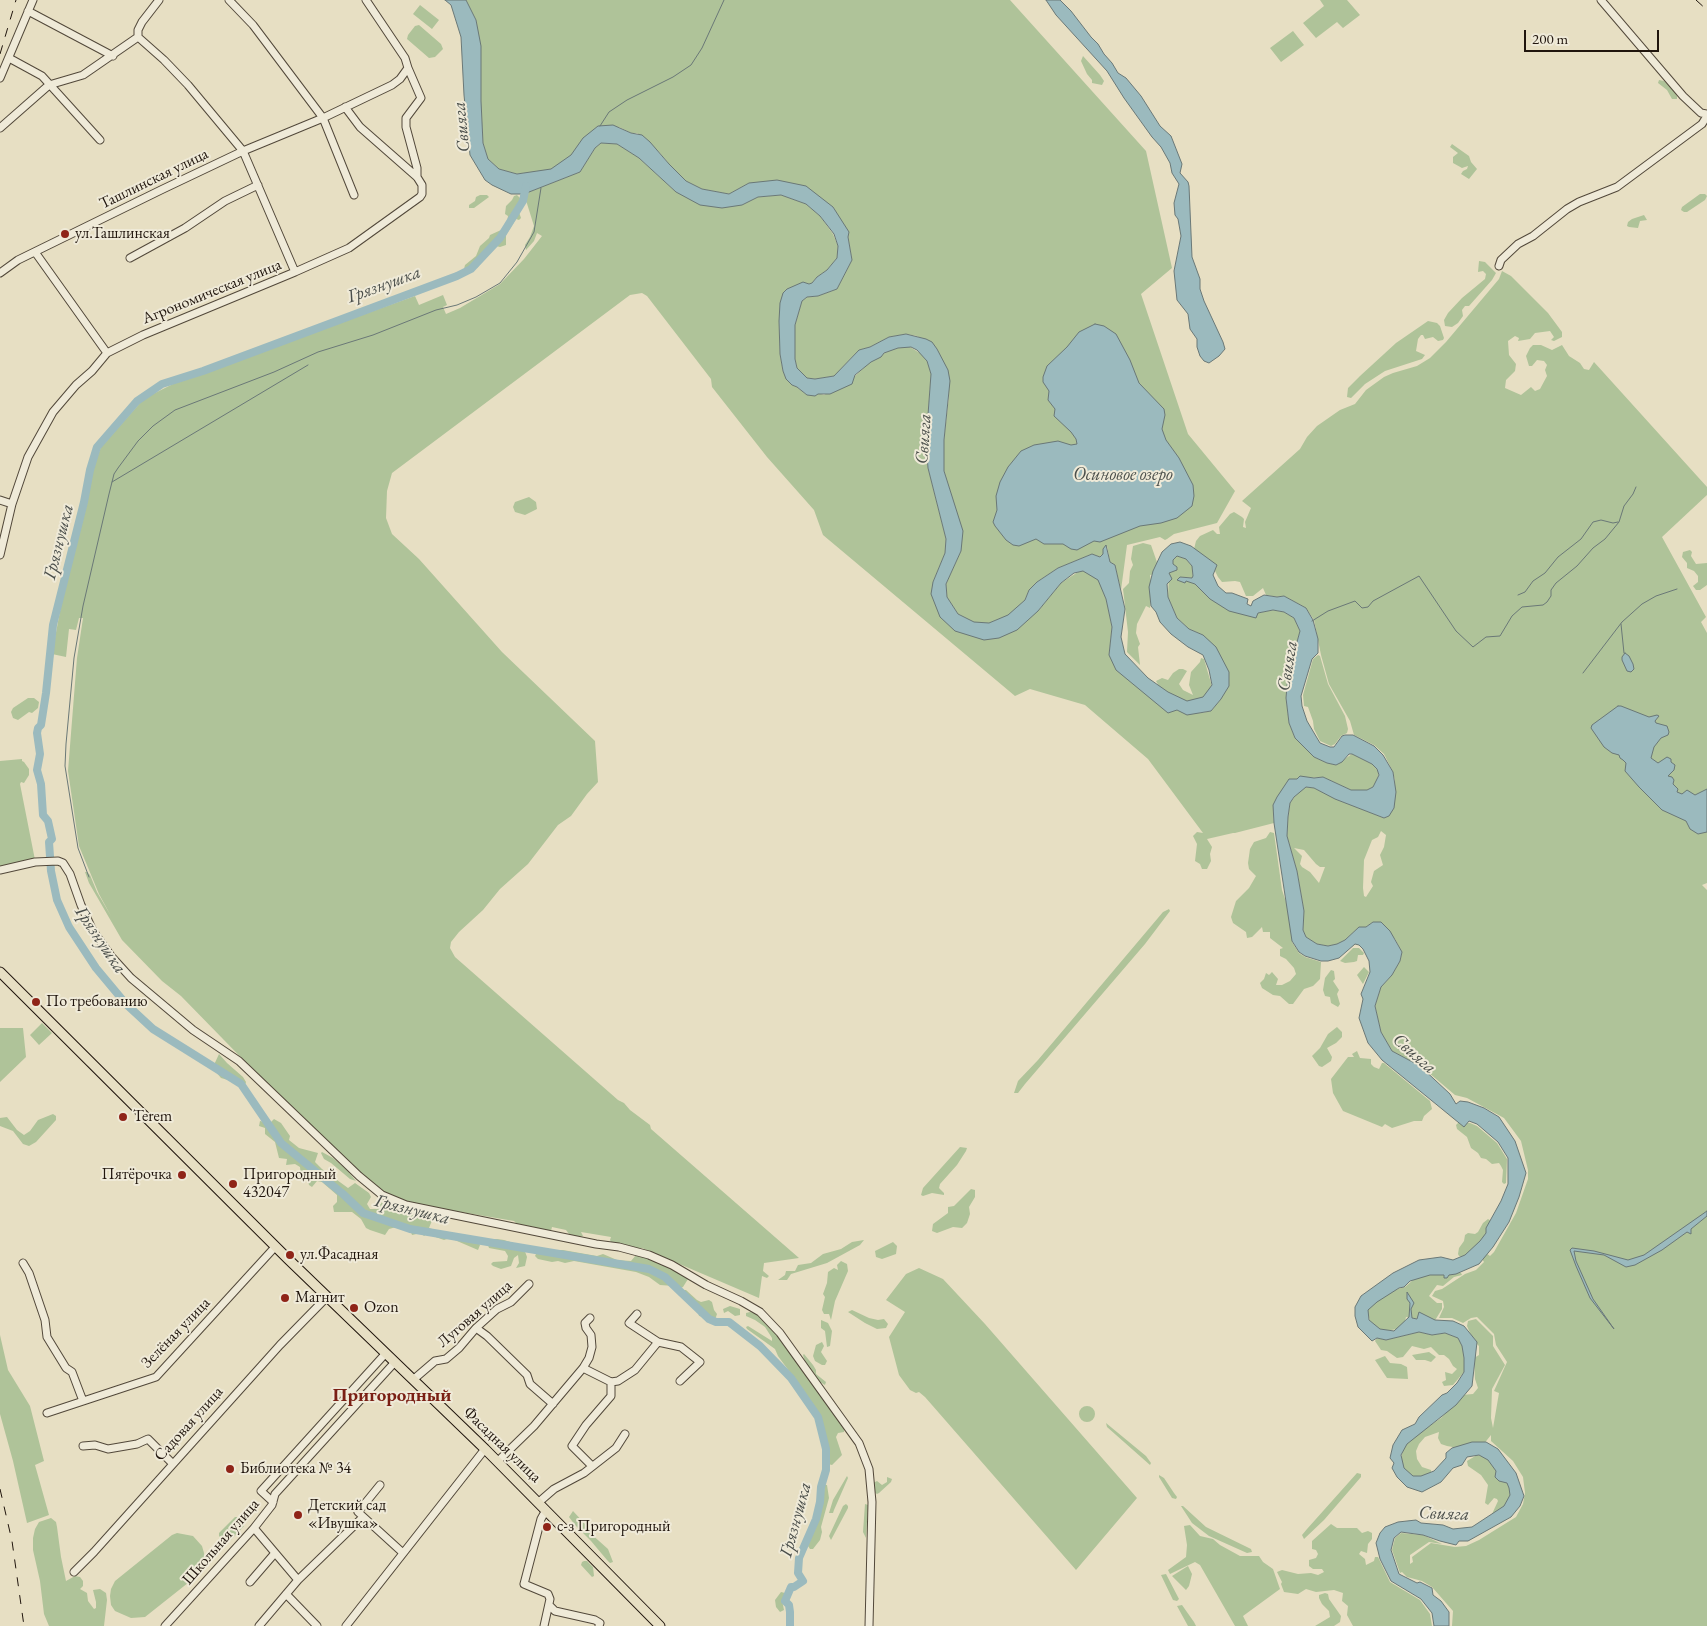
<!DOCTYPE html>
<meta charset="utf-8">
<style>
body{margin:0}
#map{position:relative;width:1707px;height:1626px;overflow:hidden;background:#e7dfc3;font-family:"EB Garamond",serif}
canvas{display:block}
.scale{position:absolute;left:1524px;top:30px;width:135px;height:22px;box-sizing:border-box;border:2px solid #20150d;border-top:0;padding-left:6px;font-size:15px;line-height:18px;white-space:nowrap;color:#20150d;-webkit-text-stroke:4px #efead8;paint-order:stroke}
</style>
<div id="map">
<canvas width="1707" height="1626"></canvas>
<div class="scale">200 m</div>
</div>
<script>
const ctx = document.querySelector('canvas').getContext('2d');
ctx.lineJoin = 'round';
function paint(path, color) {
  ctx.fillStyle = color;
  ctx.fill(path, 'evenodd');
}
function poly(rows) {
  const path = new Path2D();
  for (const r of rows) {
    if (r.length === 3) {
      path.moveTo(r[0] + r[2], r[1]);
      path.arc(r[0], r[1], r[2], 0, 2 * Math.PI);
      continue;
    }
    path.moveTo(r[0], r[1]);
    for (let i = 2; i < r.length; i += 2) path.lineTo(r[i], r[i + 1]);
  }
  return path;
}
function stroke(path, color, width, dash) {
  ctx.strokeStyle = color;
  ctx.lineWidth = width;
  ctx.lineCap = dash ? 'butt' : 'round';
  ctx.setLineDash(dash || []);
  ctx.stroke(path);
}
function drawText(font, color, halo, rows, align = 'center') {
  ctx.font = font + ' "EB Garamond",serif';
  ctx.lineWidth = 4;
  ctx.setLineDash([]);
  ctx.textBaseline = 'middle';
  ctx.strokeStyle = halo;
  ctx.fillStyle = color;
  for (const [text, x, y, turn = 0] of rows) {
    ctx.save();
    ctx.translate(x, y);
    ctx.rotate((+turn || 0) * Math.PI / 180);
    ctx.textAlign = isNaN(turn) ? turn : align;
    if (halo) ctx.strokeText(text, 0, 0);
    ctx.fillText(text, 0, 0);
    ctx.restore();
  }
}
const green = poly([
 [466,0,1010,0,1146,151,1172,268,1141,294,1188,434,1235,491,1217,523,1174,534,1167,539,1165,540,1160,537,1127,545,1121,590,1115,565,1110,562,1107,546,1103,554,1099,557,1092,554,1058,568,1037,582,1029,590,1025,600,1012,615,980,626,958,614,947,597,946,584,961,551,951,497,944,471,944,440,949,396,940,357,937,349,917,336,906,334,889,337,870,347,859,350,834,376,815,379,807,378,797,368,795,359,795,325,802,301,807,297,818,296,837,289,852,260,848,237,833,207,749,183,729,194,702,189,686,181,669,164,659,152,637,133,631,133,619,127,579,151,554,170,517,174,499,169,488,159,483,143,476,20],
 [1320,0,1347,0,1360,15,1343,28,1337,22,1316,38,1303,23,1324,6],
 [420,5,439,20,432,29,413,14],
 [419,25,441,44,443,49,435,57,429,58,407,39,408,35,415,26],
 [1293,31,1304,45,1281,62,1270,48],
 [1083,56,1100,75,1104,81,1102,85,1092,83,1092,80,1087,74,1081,61],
 [1659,80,1664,81,1670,86,1677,96,1677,99,1672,99,1667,90,1658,83],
 [601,143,617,144,639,158,676,192,742,205,758,197,781,195,806,204,820,216,833,234,838,246,837,258,827,270,817,277,812,283,809,284,779,321,780,354,783,371,792,385,797,387,807,395,818,393,824,395,853,378,871,361,890,350,905,346,910,347,923,355,927,361,931,374,926,442,928,468,946,539,945,553,933,582,955,631,1038,611,1061,583,1081,570,1099,578,1106,599,1112,627,1109,655,1177,710,1201,713,1211,711,1221,699,1203,635,1189,629,1177,618,1168,597,1169,573,1173,560,1177,556,1186,559,1192,566,1193,577,1192,578,1180,577,1195,584,1210,599,1258,613,1273,610,1284,612,1294,618,1300,631,1288,675,1286,698,1289,723,1295,738,1314,757,1327,763,1336,765,1352,754,1372,764,1379,772,1377,781,1373,787,1367,790,1351,790,1323,777,1297,779,1287,782,1273,813,1274,823,1235,833,1233,833,1207,839,1212,847,1210,854,1211,861,1207,869,1202,869,1200,864,1195,861,1197,844,1193,836,1197,832,1203,833,1148,759,1085,705,1030,689,1015,696,823,535,814,510,767,457,712,387,711,379,647,296,642,293,630,295,392,473,387,491,386,518,392,534,419,559,502,652,595,741,598,782,587,794,571,816,558,825,528,864,500,889,483,910,459,932,451,942,450,948,455,957,618,1100,624,1103,630,1110,650,1125,651,1129,799,1258,764,1263,763,1271,769,1276,767,1278,762,1276,759,1298,642,1248,638,1249,611,1242,610,1240,611,1237,581,1232,583,1236,578,1237,569,1234,566,1230,552,1227,551,1231,547,1231,534,1227,517,1224,514,1221,449,1210,395,1199,388,1196,355,1169,264,1081,181,996,162,981,122,940,89,883,85,872,87,872,90,875,97,892,111,916,99,894,79,846,68,771,77,658,83,618,79,618,76,630,69,629,66,657,52,654,69,563,91,474,101,447,141,402,151,395,181,380,415,296,419,305,443,295,447,305,443,307,446,314,460,308,500,284,524,259,542,236,537,233,534,241,526,250,525,245,530,237,534,226,524,194,580,172,595,148],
 [1452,144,1469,156,1471,162,1477,169,1469,179,1461,174,1463,171,1467,169,1468,166,1462,168,1453,163,1453,157,1458,153,1450,147],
 [1700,194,1705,194,1707,196,1705,200,1687,212,1684,212,1681,210,1682,207],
 [480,195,487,195,489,197,474,208,469,208,469,205,475,201,476,197],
 [517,195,521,199,519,212,521,218,519,220,516,219,506,235,506,245,500,247,496,246,480,261,478,267,470,272,464,269,465,265,476,256,480,246,489,238,490,235,501,230,507,222,508,216,505,214,506,206,512,200,514,196],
 [1644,215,1647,220,1640,221,1638,228,1629,227,1627,226,1628,222,1632,219],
 [1479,261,1485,262,1496,273,1492,280,1469,306,1465,306,1462,310,1463,316,1458,323,1452,327,1445,326,1444,320,1448,313,1462,298,1485,279,1486,274,1483,271,1478,272],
 [1502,271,1511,276,1548,313,1562,332,1562,337,1554,341,1551,340,1554,337,1550,331,1535,333,1530,339,1518,341,1519,338,1515,336,1508,341,1509,355,1516,364,1515,371,1506,380,1505,388,1521,395,1531,387,1535,391,1540,389,1547,376,1545,370,1547,365,1544,361,1537,360,1532,366,1529,366,1526,356,1530,348,1533,345,1541,345,1552,350,1562,345,1569,356,1580,363,1584,369,1589,370,1594,362,1707,487,1707,495,1662,537,1706,617,1701,622,1707,633,1707,883,1702,885,1707,890,1707,1626,1452,1626,1453,1611,1432,1587,1422,1581,1407,1577,1402,1572,1400,1573,1392,1550,1395,1538,1401,1533,1423,1535,1442,1544,1429,1542,1410,1555,1410,1564,1413,1562,1412,1557,1431,1543,1455,1547,1466,1546,1479,1540,1516,1517,1523,1504,1525,1493,1523,1477,1513,1461,1491,1441,1491,1435,1483,1445,1464,1449,1447,1446,1441,1444,1438,1438,1439,1432,1425,1437,1419,1444,1416,1451,1417,1459,1422,1467,1431,1470,1431,1474,1419,1479,1413,1478,1406,1473,1401,1461,1403,1448,1413,1437,1441,1418,1462,1395,1473,1394,1478,1388,1475,1379,1474,1358,1479,1355,1479,1346,1473,1340,1467,1326,1468,1321,1476,1319,1493,1336,1493,1346,1505,1365,1492,1389,1491,1418,1493,1428,1499,1393,1494,1391,1507,1362,1496,1345,1494,1334,1477,1317,1471,1318,1463,1323,1452,1318,1439,1318,1444,1307,1443,1301,1432,1296,1435,1291,1442,1289,1465,1274,1476,1270,1484,1262,1481,1257,1486,1253,1490,1256,1494,1252,1516,1213,1528,1179,1528,1170,1521,1141,1504,1118,1467,1098,1455,1095,1422,1067,1392,1051,1381,1032,1375,1006,1381,987,1392,975,1400,961,1402,952,1395,939,1373,922,1366,927,1359,927,1345,940,1338,944,1328,946,1317,944,1306,937,1303,930,1304,911,1297,871,1287,836,1288,817,1290,803,1299,791,1306,787,1314,788,1336,799,1384,818,1389,816,1395,781,1393,772,1384,754,1374,745,1354,735,1350,721,1329,684,1321,655,1314,620,1306,608,1284,596,1277,597,1266,595,1263,588,1253,596,1246,596,1240,582,1235,581,1222,582,1218,577,1212,565,1193,553,1196,541,1200,536,1213,530,1217,534,1220,534,1219,527,1230,514,1234,512,1242,517,1244,519,1243,527,1246,528,1245,522,1251,508,1242,501,1300,449,1307,437,1317,426,1340,410,1355,404,1366,390,1384,377,1393,373,1417,366,1430,358,1446,342,1499,279],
 [1381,831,1386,835,1384,847,1380,855,1383,865,1374,871,1371,882,1373,886,1366,897,1364,896,1363,888,1364,860,1372,840,1378,837],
 [1294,848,1304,850,1316,864,1320,867,1325,867,1319,883,1310,872,1302,867,1300,864,1302,856],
 [1428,321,1437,323,1440,326,1444,338,1443,340,1438,341,1433,337,1425,339,1423,335,1421,335,1418,339,1416,351,1425,355,1422,359,1385,371,1365,384,1351,398,1347,397,1348,388,1360,376,1396,343],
 [529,497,536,502,537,509,525,515,515,512,513,507,515,502],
 [1143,543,1151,545,1159,568,1156,574,1150,575,1152,589,1150,608,1146,606,1137,624,1136,633,1140,644,1138,647,1140,665,1127,652,1128,632,1123,589,1129,583,1130,571,1133,565,1131,559,1133,546],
 [1690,550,1692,552,1691,556,1696,564,1707,563,1707,585,1700,590,1696,590,1693,586,1698,582,1698,576,1694,571,1687,568,1687,563,1682,557,1683,552],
 [1318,655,1320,656,1328,684,1345,716,1348,729,1347,733,1341,736,1335,744,1331,746,1320,741,1314,729,1313,721,1308,707,1304,706,1303,695,1313,659],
 [1201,658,1204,659,1211,683,1211,689,1203,700,1186,702,1160,688,1156,681,1162,678,1168,680,1173,673,1179,669,1183,669,1187,671,1179,684,1183,690,1193,695,1189,685,1191,672,1200,662],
 [28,698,34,698,39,702,38,708,32,713,29,712,18,720,13,718,11,712,13,708],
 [22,759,22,761,24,762,29,769,29,775,24,783,21,782,20,784,35,860,0,867,0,761],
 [1270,832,1274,833,1282,890,1290,914,1292,928,1292,942,1299,953,1305,957,1321,962,1320,979,1313,986,1304,989,1293,1004,1289,1004,1280,996,1273,995,1262,988,1260,983,1264,979,1266,973,1269,975,1272,972,1278,979,1276,985,1282,985,1290,981,1296,974,1294,968,1286,959,1280,956,1280,949,1283,948,1270,938,1270,932,1263,932,1262,927,1252,937,1247,938,1246,932,1233,923,1231,917,1236,901,1249,888,1256,876,1249,869,1248,863,1250,849,1254,842,1266,838],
 [1169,909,1170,911,1145,944,1025,1084,1018,1093,1014,1093,1018,1081,1038,1060,1163,912],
 [1353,948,1359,948,1364,953,1363,955,1358,955,1357,961,1354,962,1345,963,1340,961],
 [1364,967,1369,972,1363,984,1357,975],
 [1331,970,1334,971,1335,979,1333,981,1339,990,1337,994,1340,1004,1338,1007,1331,1003,1330,997,1325,996,1323,990,1325,978],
 [42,1023,52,1033,39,1045,30,1035],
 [1337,1027,1342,1032,1342,1037,1336,1043,1327,1048,1332,1057,1331,1061,1322,1067,1319,1066,1312,1056,1320,1048,1328,1034],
 [0,1028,23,1028,26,1057,0,1082],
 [1357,1051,1360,1058,1371,1059,1371,1064,1374,1067,1379,1069,1382,1063,1384,1063,1430,1101,1432,1109,1424,1116,1422,1121,1414,1121,1392,1128,1385,1124,1382,1127,1343,1111,1333,1093,1331,1079,1348,1057,1354,1057,1352,1054],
 [219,1054,227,1063,243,1077,246,1082,245,1085,221,1078,215,1071,213,1067],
 [53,1114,56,1116,56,1120,36,1142,29,1146,23,1144,13,1131,0,1126,0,1118,7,1117,17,1130,24,1135,30,1131,38,1120],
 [274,1119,281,1123,290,1136,289,1140,299,1148,318,1153,315,1162,322,1169,348,1188,355,1183,369,1193,371,1197,367,1204,370,1209,377,1209,382,1202,387,1201,406,1207,427,1211,433,1215,433,1218,429,1228,444,1233,467,1235,475,1243,478,1242,480,1245,478,1250,450,1238,444,1240,427,1234,424,1236,421,1233,412,1235,410,1229,400,1226,389,1229,385,1235,370,1230,366,1228,361,1219,352,1212,334,1212,333,1206,337,1202,337,1195,322,1182,317,1181,312,1187,309,1185,307,1177,301,1176,300,1167,295,1164,286,1165,287,1159,279,1158,275,1142,265,1134,265,1128,259,1126,260,1121,270,1123],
 [1458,1123,1470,1123,1477,1126,1497,1143,1507,1159,1506,1183,1504,1184,1502,1182,1503,1170,1501,1166,1499,1163,1492,1164,1486,1159,1481,1158,1478,1153,1471,1148,1467,1137,1457,1129,1456,1125],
 [960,1147,967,1148,966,1151,957,1165,940,1184,939,1188,944,1193,944,1195,932,1193,923,1196,921,1195,923,1188],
 [322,1152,333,1158,347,1170,356,1181,350,1179,331,1163,324,1159,321,1153],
 [971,1189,975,1190,975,1197,969,1207,970,1214,967,1223,962,1228,953,1227,937,1233,932,1231,933,1224,948,1213,948,1207,954,1206],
 [1488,1219,1491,1221,1485,1236,1469,1253,1461,1257,1459,1256,1458,1254,1459,1248,1464,1241,1465,1235,1468,1233,1475,1234,1478,1232,1483,1223],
 [497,1239,504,1240,523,1246,527,1257,525,1266,516,1268,519,1263,518,1255,514,1258,511,1266,501,1269,493,1266,491,1264,493,1262,507,1261,508,1256,505,1251,489,1248,488,1245,490,1240],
 [864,1240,860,1245,827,1263,791,1274,787,1280,778,1280,785,1275,786,1271,795,1271,798,1265,811,1263,823,1254,841,1249,852,1242],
 [893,1242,897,1246,896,1254,882,1259,876,1257,875,1251],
 [544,1250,563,1250,597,1256,603,1254,617,1260,631,1261,636,1255,639,1255,663,1264,687,1275,688,1279,683,1287,679,1289,674,1286,660,1285,649,1277,636,1272,574,1261,565,1263,558,1261,552,1262,538,1259,535,1256,537,1252],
 [841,1261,847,1264,848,1271,835,1301,831,1320,829,1314,824,1314,822,1310,825,1297,823,1294,827,1283,828,1272,834,1268,838,1270,837,1265],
 [919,1268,943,1279,985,1324,1137,1498,1076,1570,925,1397,919,1392,916,1393,910,1390,899,1375,889,1337,905,1312,886,1300,906,1274],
 [1455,1272,1461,1273,1462,1275,1454,1277,1443,1286,1437,1285,1429,1296,1437,1303,1442,1303,1442,1309,1434,1322,1420,1317,1415,1319,1406,1317,1404,1325,1398,1329,1384,1331,1371,1325,1366,1306,1391,1291,1405,1287,1414,1279,1425,1275],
 [684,1290,686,1290,697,1300,701,1302,709,1300,712,1302,714,1310,717,1314,715,1320,712,1322,708,1321,706,1317,699,1316,697,1308,684,1300,682,1293],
 [730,1306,740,1309,740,1315,735,1316,728,1311,724,1313,723,1309],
 [852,1310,869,1318,878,1320,884,1319,888,1324,886,1328,877,1329,865,1323,848,1312],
 [750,1312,755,1313,773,1330,787,1350,802,1367,844,1429,844,1432,838,1433,836,1437,842,1455,832,1465,828,1464,827,1444,824,1432,820,1419,811,1401,778,1356,775,1349,747,1329,746,1327,748,1326,772,1341,772,1338,765,1327,755,1320,746,1316,746,1313],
 [821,1320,828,1323,832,1331,830,1346,827,1347,825,1331,821,1328],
 [1419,1332,1432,1335,1445,1333,1458,1338,1462,1345,1464,1358,1464,1372,1453,1385,1444,1386,1442,1382,1446,1380,1445,1372,1452,1374,1457,1369,1453,1366,1449,1359,1444,1355,1439,1355,1431,1347,1424,1349,1412,1346,1403,1357,1397,1358,1387,1351,1381,1350,1375,1341,1377,1338,1386,1340],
 [0,1335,8,1370,30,1406,44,1461,35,1465,49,1515,27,1523,13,1461,0,1414],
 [822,1342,824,1346,821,1352,827,1361,825,1365,822,1365,815,1361,813,1356,816,1345],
 [1429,1352,1436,1357,1431,1362,1425,1360,1416,1360,1412,1355],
 [804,1354,813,1365,816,1370,816,1374,826,1382,825,1385,817,1380,805,1362,803,1355],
 [1385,1356,1390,1363,1401,1364,1407,1367,1408,1379,1387,1378,1375,1360],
 [1087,1414,8],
 [1106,1423,1146,1456,1151,1463,1150,1465,1107,1427],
 [1477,1455,1484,1456,1493,1462,1512,1485,1508,1505,1492,1514,1498,1501,1497,1499,1494,1498,1488,1505,1485,1503,1488,1485,1481,1475,1468,1466,1467,1461],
 [1357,1473,1361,1474,1361,1477,1324,1520,1304,1539,1302,1535,1307,1529],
 [1159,1475,1164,1478,1174,1493,1177,1497,1176,1499,1172,1498,1159,1477],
 [847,1476,848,1478,834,1510,833,1513,829,1513,833,1500],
 [887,1477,892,1479,891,1482,879,1493,877,1494,874,1492,873,1483,877,1481,882,1485,887,1482],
 [825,1485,827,1485,829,1498,821,1527,822,1532,820,1540,813,1549,810,1549,808,1546,811,1535,820,1517],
 [846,1504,848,1506,848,1508,831,1540,829,1536,843,1506],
 [865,1504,868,1505,866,1538,863,1532],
 [1181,1506,1183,1506,1206,1527,1251,1549,1252,1552,1247,1553,1209,1536,1192,1523],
 [573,1511,585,1524,589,1532,608,1549,613,1562,610,1563,607,1560,591,1541,575,1525,569,1517],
 [235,1517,238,1517,244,1523,244,1526,229,1542,226,1543,219,1536,219,1533],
 [51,1518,56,1522,57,1527,61,1557,66,1581,75,1576,80,1577,83,1581,83,1586,80,1589,87,1593,88,1601,94,1609,96,1608,96,1602,93,1590,100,1589,106,1593,107,1600,104,1626,49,1626,44,1614,40,1581,33,1550,33,1538,35,1529,39,1522],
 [1331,1524,1337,1528,1357,1528,1362,1533,1368,1531,1372,1533,1372,1539,1368,1544,1367,1553,1361,1551,1359,1554,1365,1559,1366,1565,1374,1561,1375,1557,1378,1557,1390,1582,1420,1600,1430,1614,1432,1626,1353,1626,1347,1615,1348,1606,1342,1601,1343,1593,1334,1590,1316,1592,1306,1589,1298,1594,1284,1592,1281,1584,1282,1582,1277,1572,1282,1570,1298,1574,1311,1573,1318,1575,1324,1572,1322,1569,1313,1569,1309,1566,1309,1560,1316,1558,1318,1554,1316,1550,1312,1549,1312,1541],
 [1190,1525,1200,1536,1213,1539,1220,1545,1240,1556,1259,1556,1263,1562,1273,1569,1280,1589,1243,1616,1248,1626,1235,1626,1200,1565,1195,1562,1170,1574,1168,1570,1186,1557,1187,1545,1184,1526],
 [177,1533,193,1536,202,1546,204,1553,205,1563,198,1575,145,1617,131,1618,115,1611,111,1605,110,1596,111,1589,115,1581,172,1535],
 [584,1561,587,1561,593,1567,594,1576,592,1577,581,1565,582,1562],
 [1188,1566,1192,1574,1189,1586,1186,1590,1172,1576],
 [1166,1574,1179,1599,1177,1601,1173,1600,1161,1575],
 [781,1592,785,1593,786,1596,782,1600,784,1610,780,1612,776,1607,775,1600],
 [1325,1593,1328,1594,1329,1599,1341,1616,1340,1622,1334,1626,1315,1626,1330,1617,1329,1611,1322,1604,1319,1598,1319,1595],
 [1182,1605,1194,1622,1196,1626,1188,1626,1177,1606]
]);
const water = poly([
 [445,0,466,0,476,20,481,46,481,101,483,143,488,159,499,169,517,174,551,169,571,155,583,138,598,126,613,125,631,133,642,135,650,142,669,164,686,181,702,189,729,194,749,183,777,180,806,186,833,207,849,232,848,237,852,260,837,289,818,296,807,297,802,301,795,325,795,359,797,368,807,378,815,379,834,376,859,350,870,347,889,337,906,334,926,339,932,342,937,349,948,370,950,381,944,440,944,471,963,531,961,551,946,584,947,597,958,614,974,622,989,623,1008,615,1025,600,1029,590,1037,582,1058,568,1092,554,1100,557,1103,554,1103,549,1106,545,1110,562,1115,565,1125,609,1121,637,1125,654,1148,678,1168,692,1187,701,1203,697,1212,685,1209,670,1203,655,1188,647,1171,634,1160,622,1156,612,1151,606,1149,587,1153,571,1162,552,1171,544,1180,542,1191,546,1217,565,1213,575,1218,586,1226,593,1232,593,1248,599,1247,604,1251,606,1253,601,1264,595,1277,597,1284,596,1306,608,1313,620,1318,639,1318,653,1312,659,1301,696,1302,706,1307,721,1320,743,1330,747,1334,747,1342,736,1345,735,1353,735,1374,746,1383,755,1393,772,1396,792,1394,808,1389,816,1384,818,1335,799,1314,788,1306,787,1294,797,1290,803,1288,817,1287,836,1297,871,1304,911,1303,930,1306,937,1317,944,1328,946,1337,944,1345,940,1359,927,1366,927,1373,922,1381,922,1390,931,1402,952,1400,961,1392,975,1381,987,1375,1006,1381,1032,1392,1051,1420,1066,1450,1094,1456,1104,1460,1101,1468,1102,1484,1108,1499,1117,1515,1141,1526,1173,1519,1197,1509,1222,1493,1247,1479,1264,1456,1274,1449,1275,1447,1278,1444,1278,1444,1275,1430,1275,1410,1281,1404,1287,1399,1288,1377,1302,1368,1310,1369,1320,1380,1329,1394,1331,1409,1317,1410,1303,1407,1299,1407,1292,1414,1303,1411,1309,1412,1318,1417,1319,1419,1312,1435,1320,1453,1321,1464,1326,1477,1342,1472,1386,1456,1405,1407,1444,1401,1455,1404,1468,1413,1476,1421,1476,1434,1471,1446,1458,1446,1453,1452,1448,1472,1442,1486,1442,1498,1449,1516,1473,1524,1496,1520,1506,1511,1517,1468,1541,1459,1541,1456,1545,1440,1541,1423,1535,1401,1532,1394,1538,1391,1550,1399,1574,1417,1583,1420,1582,1432,1588,1433,1595,1441,1601,1449,1612,1449,1626,1434,1626,1432,1613,1421,1599,1391,1581,1380,1559,1376,1543,1380,1533,1385,1527,1398,1522,1416,1520,1421,1523,1443,1525,1453,1529,1472,1527,1504,1506,1510,1495,1509,1488,1507,1483,1499,1481,1495,1477,1496,1471,1488,1460,1479,1455,1467,1457,1462,1465,1453,1468,1441,1482,1422,1492,1407,1487,1397,1477,1392,1468,1394,1463,1390,1458,1393,1445,1402,1430,1415,1424,1419,1417,1442,1395,1447,1393,1457,1383,1464,1372,1464,1358,1462,1346,1458,1338,1445,1333,1432,1335,1419,1332,1386,1340,1377,1338,1372,1341,1358,1327,1355,1316,1355,1307,1361,1296,1393,1273,1419,1260,1441,1257,1453,1260,1465,1255,1480,1241,1486,1233,1486,1228,1501,1201,1508,1184,1508,1158,1498,1142,1477,1124,1469,1121,1464,1127,1382,1060,1368,1043,1359,1018,1363,999,1361,994,1370,972,1369,961,1363,949,1359,945,1355,944,1339,958,1328,961,1321,961,1305,956,1299,952,1292,941,1274,823,1273,805,1277,797,1289,779,1297,779,1300,776,1314,778,1323,777,1351,790,1367,790,1373,787,1379,775,1377,769,1372,764,1352,754,1349,754,1342,762,1336,765,1327,763,1314,757,1295,738,1289,723,1286,698,1288,675,1300,631,1294,618,1284,612,1273,610,1258,613,1256,618,1229,611,1210,599,1195,584,1186,581,1185,583,1177,580,1180,577,1192,578,1193,576,1192,566,1186,559,1177,556,1173,560,1173,564,1177,567,1177,570,1169,573,1172,579,1167,584,1168,597,1177,618,1189,629,1203,635,1216,647,1229,672,1229,686,1221,699,1211,711,1187,715,1177,710,1168,713,1116,670,1109,655,1112,627,1106,599,1098,580,1083,571,1074,573,1061,583,1038,611,1017,630,999,638,984,640,955,631,940,617,931,594,933,582,945,553,946,539,928,468,926,442,931,374,927,361,917,350,911,347,898,348,884,353,881,357,871,362,855,375,852,384,830,394,818,394,815,396,807,395,797,387,792,385,786,379,783,371,780,354,779,321,780,303,783,293,787,289,803,282,809,284,812,283,817,277,827,270,837,258,838,246,834,234,820,216,806,204,781,195,758,197,742,205,722,208,700,205,676,192,639,158,617,144,601,143,595,148,580,172,524,194,511,194,492,185,485,180,470,155,464,95,461,37,451,5,445,0],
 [1046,0,1060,0,1071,11,1091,37,1098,44,1104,54,1112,63,1118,73,1126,78,1141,96,1160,126,1171,136,1182,164,1180,173,1188,182,1189,186,1192,257,1200,279,1200,289,1204,301,1223,342,1225,349,1219,356,1209,363,1204,361,1200,356,1197,347,1197,339,1190,329,1188,314,1177,300,1174,271,1181,236,1178,219,1175,215,1174,203,1179,184,1172,173,1170,163,1161,147,1152,137,1124,98,1107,71,1056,15,1046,0],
 [1095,324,1104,326,1116,334,1130,360,1139,383,1164,409,1165,415,1162,429,1166,440,1179,458,1193,485,1194,496,1192,506,1177,518,1161,523,1140,526,1100,542,1094,541,1077,550,1071,549,1063,544,1044,544,1036,539,1019,546,1013,545,1006,540,995,526,993,522,997,510,996,496,1000,482,1008,467,1021,451,1034,445,1058,441,1071,445,1077,444,1076,439,1071,432,1054,416,1055,409,1048,400,1049,391,1043,382,1043,377,1047,366,1067,347,1079,332,1095,324],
 [1625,653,1629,656,1633,664,1634,669,1631,672,1627,671,1622,660,1622,657,1625,653],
 [1618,706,1621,706,1649,717,1657,715,1659,716,1655,721,1656,723,1667,726,1669,732,1668,735,1661,738,1654,747,1651,758,1658,763,1667,757,1671,759,1671,762,1675,765,1674,770,1668,776,1672,777,1674,780,1673,784,1678,789,1677,792,1682,794,1687,790,1695,795,1707,789,1707,832,1698,834,1690,829,1686,821,1662,810,1639,787,1625,771,1626,763,1623,760,1620,758,1619,755,1612,753,1604,747,1593,731,1591,728,1592,725,1618,706],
 [1707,1211,1707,1216,1691,1229,1691,1234,1687,1232,1662,1250,1635,1265,1626,1267,1604,1255,1574,1251,1576,1261,1593,1299,1614,1329,1590,1298,1576,1266,1570,1250,1572,1248,1594,1251,1628,1260,1644,1255,1707,1211]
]);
const stream = poly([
 [600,126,609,112,627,100,673,77,691,65,702,48,724,0],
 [112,482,308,365],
 [1518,595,1525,592,1533,581,1545,573,1558,557,1581,539,1593,522,1601,520,1613,523,1618,522],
 [1312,621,1328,611,1355,601,1362,608,1368,607,1373,601,1419,576,1456,631,1473,647,1486,637,1500,636,1512,616,1522,607,1543,605,1547,602,1551,596,1551,590,1556,583,1577,566,1593,548,1605,539,1619,522,1624,506,1633,494,1636,487],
 [1621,624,1624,653],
 [1583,673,1622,622,1642,604,1656,596,1677,589],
 [89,877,78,848,65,766,66,744,74,658,83,606,109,494,114,474,118,468,138,441,153,426,175,410,274,372,318,352,373,335,436,310,457,305,476,297,500,283,517,262,534,232,541,188]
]);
const river = poly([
 [526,186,523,201,500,238,471,269,457,276,203,371,162,384,137,401,97,447,90,470,84,502,53,625,46,693,41,725,38,728,37,733,40,754,37,770,41,784,43,815,48,821,52,839,49,842,51,871,57,900,69,927,96,968,126,1004,153,1029,241,1084,281,1143,343,1194,363,1213,410,1229,649,1269,665,1277,709,1319,716,1322,729,1322,760,1346,791,1378,818,1417,826,1449,826,1470,821,1487,820,1502,816,1519,799,1558,798,1573,803,1581,794,1587,791,1587,785,1601,789,1605,790,1612,790,1626]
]);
const minor = poly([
 [229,0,253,25,323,118,354,195],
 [1601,0,1683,96,1701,113,1707,114],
 [28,11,113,56],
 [138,37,164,60,188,85,243,151,295,272],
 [9,58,42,76,100,140],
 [408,68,421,98,406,118,406,127,417,168,417,177],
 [0,78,33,0],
 [0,128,49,85,83,75,138,37,138,30,142,22,159,0],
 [35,252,107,353],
 [130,258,185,228,225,201,258,185],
 [1499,266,1501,260,1518,244,1533,236,1567,209,1579,202,1617,187,1702,124,1707,116],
 [0,273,18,260,163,189,243,151,323,118,392,85,400,79,408,68,405,58,366,0],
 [0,500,12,504],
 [0,555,12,504,28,457,53,412,76,385,92,371,107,353,143,335,295,272,349,248,420,197,422,194,422,185,417,177,360,127,345,107],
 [0,870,35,862,58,861,63,863,70,874,81,905,93,931,111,956,131,978,193,1030,239,1061,359,1176,382,1195,406,1205,596,1244,619,1247,649,1255,672,1265,706,1285,741,1301,760,1312,780,1333,859,1443,869,1469,872,1502,869,1626],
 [23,1263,29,1273,45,1320,47,1337,66,1368,72,1372,83,1401],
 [637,1314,629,1323,658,1342,681,1347,700,1362,680,1381],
 [476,1328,487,1336,527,1375,530,1384,553,1404],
 [583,1368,611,1382,618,1381,635,1370,658,1342],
 [414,1379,435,1361,446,1359,459,1348,476,1328,497,1309,511,1302,529,1284],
 [47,1413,156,1377,275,1247],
 [83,1446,95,1445,108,1449,137,1444,148,1439,172,1463],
 [498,1461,534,1426,583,1368,589,1358,592,1347,591,1335,586,1328,585,1323,590,1318],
 [592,1466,572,1446,586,1425,611,1396,611,1382],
 [380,1485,358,1512,403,1553],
 [273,1502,261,1491,386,1353],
 [539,1502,554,1489,584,1473,616,1448,625,1434],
 [254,1528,298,1580],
 [74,1572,94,1552,280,1345,327,1297],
 [250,1582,275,1553],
 [286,1594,317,1626],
 [549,1605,555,1611,595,1620,600,1623,599,1626],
 [165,1626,254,1528,272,1505,275,1494,395,1362],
 [259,1626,298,1580,363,1517],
 [346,1626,485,1449],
 [544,1626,550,1599,548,1594,524,1584,541,1519,546,1510]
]);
const major = poly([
 [0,972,288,1259,485,1449,660,1626]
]);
const rail = poly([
 [1696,0,1707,10],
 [0,54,16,0],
 [0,1489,12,1541,24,1626]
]);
const markers = [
 [65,234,5,"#8f2418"],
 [36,1002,5,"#8f2418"],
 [123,1117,5,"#8f2418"],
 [182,1175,5,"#8f2418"],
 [233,1184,5,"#8f2418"],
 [290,1255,5,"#8f2418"],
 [285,1298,5,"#8f2418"],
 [354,1308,5,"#8f2418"],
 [230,1469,5,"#8f2418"],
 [298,1515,5,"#8f2418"],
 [547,1527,5,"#8f2418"]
];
const streetNames = [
 ["Ташлинская улица",154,179,-26],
 ["Агрономическая улица",212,292,-22],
 ["Луговая улица",475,1314,-41],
 ["Зелёная улица",176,1333,-46],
 ["Садовая улица",189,1424,-48],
 ["Фасадная улица",502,1445,44],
 ["Школьная улица",221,1542,-49]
];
const poiNames = [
 ["ул.Ташлинская",75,234],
 ["По требованию",46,1002],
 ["Terem",133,1117],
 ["Пятёрочка",172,1175,"right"],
 ["Пригородный",243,1175],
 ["432047",243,1193],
 ["ул.Фасадная",300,1255],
 ["Магнит",295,1298],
 ["Ozon",364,1308],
 ["Библиотека № 34",240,1469],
 ["Детский сад",308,1506],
 ["«Ивушка»",308,1524],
 ["с-з Пригородный",557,1527]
];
const waterNames = [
 ["Свияга",462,127,-96],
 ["Грязнушка",384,285,-20],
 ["Свияга",924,439,-86],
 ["Осиновое озеро",1123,475],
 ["Грязнушка",59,542,-76],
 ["Свияга",1288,666,-81],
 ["Грязнушка",100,940,56],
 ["Свияга",1414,1054,41],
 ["Грязнушка",412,1210,14],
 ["Свияга",1444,1514,2],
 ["Грязнушка",796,1520,-75]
];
const quarterNames = [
 ["Пригородный",392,1396]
];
paint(green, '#afc399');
paint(water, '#9bbabe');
stroke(water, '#6a7877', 1);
stroke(stream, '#6a7877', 1);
stroke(river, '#9bbabe', 8);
stroke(minor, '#52483a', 9);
stroke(major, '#20150d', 11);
stroke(minor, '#efead8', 7);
stroke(major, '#e7dfc3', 9);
stroke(rail, '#20150d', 1, [9, 9]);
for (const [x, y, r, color] of markers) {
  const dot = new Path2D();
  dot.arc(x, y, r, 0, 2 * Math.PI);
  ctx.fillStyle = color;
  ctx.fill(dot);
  stroke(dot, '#efead8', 2);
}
drawText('16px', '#20150d', '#efead8', streetNames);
drawText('16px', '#20150d', '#efead8', poiNames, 'left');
drawText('italic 18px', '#4b4f4b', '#efead8', waterNames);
drawText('bold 19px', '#7a1f14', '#efead8', quarterNames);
</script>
